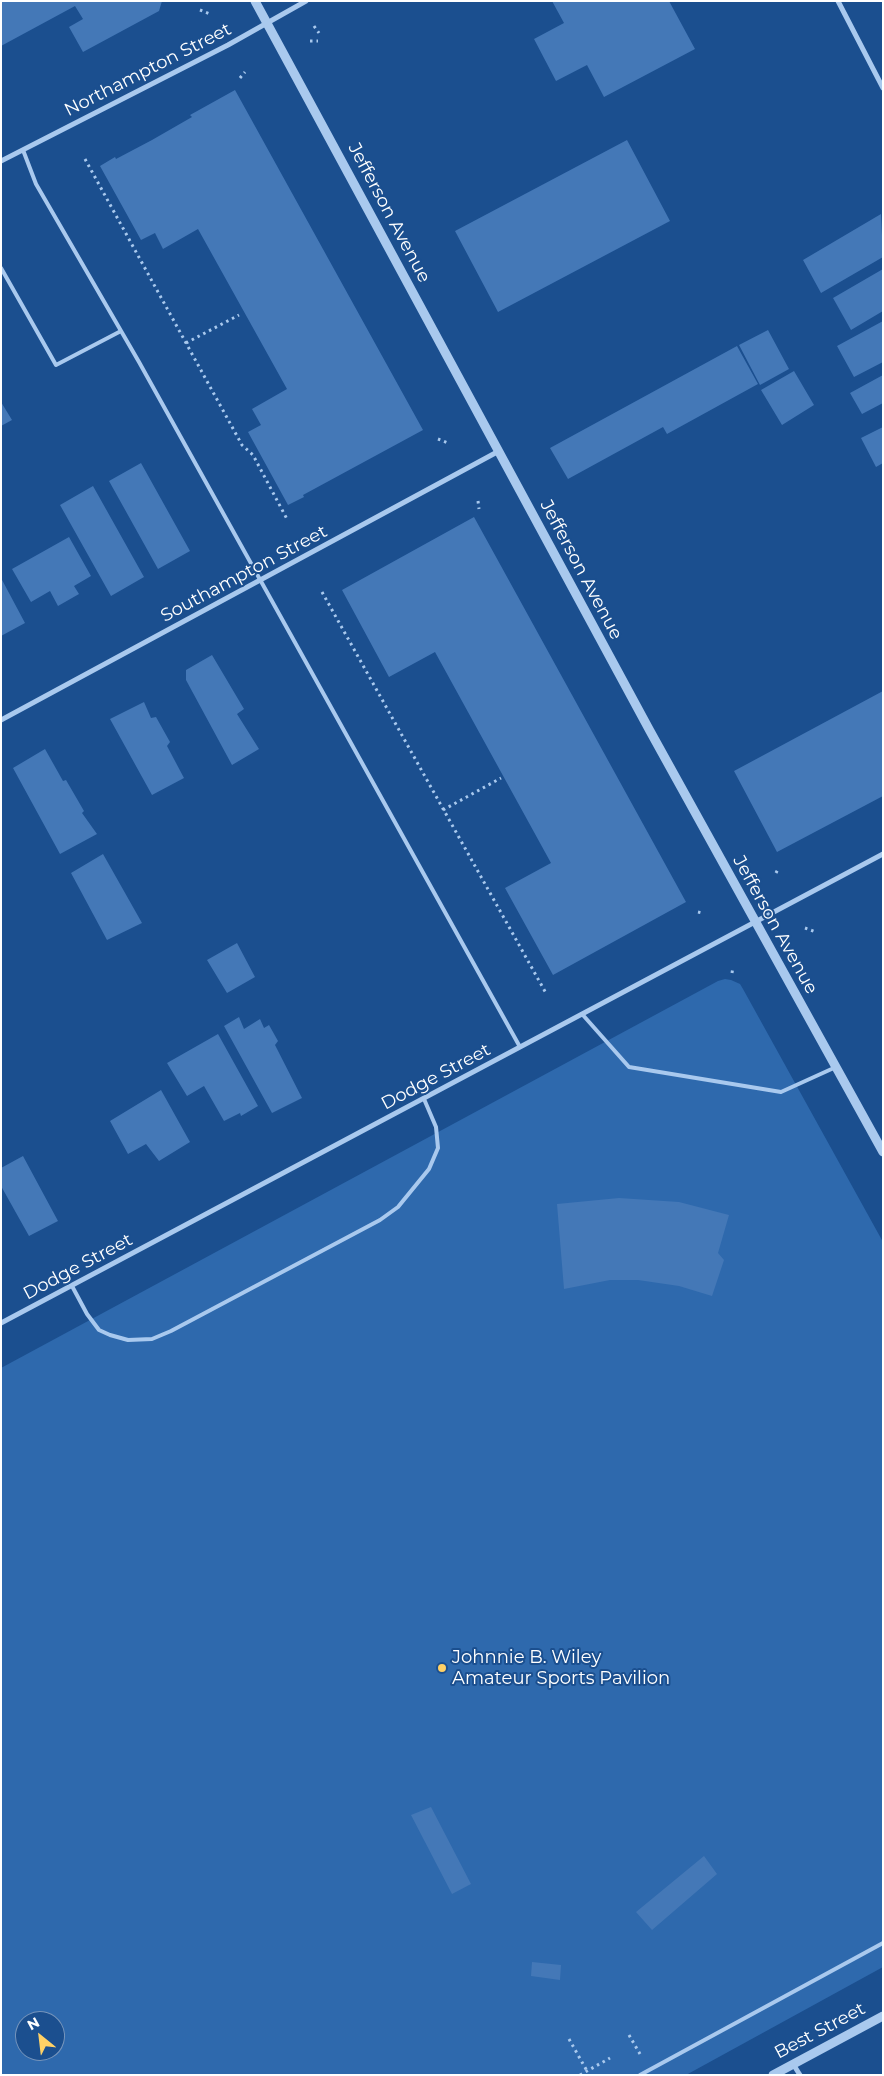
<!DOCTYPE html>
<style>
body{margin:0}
#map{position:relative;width:884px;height:2076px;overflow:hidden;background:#1b4f8f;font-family:Montserrat,sans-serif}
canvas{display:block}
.frame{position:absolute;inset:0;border:2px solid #fff;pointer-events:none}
.north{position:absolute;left:15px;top:2011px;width:50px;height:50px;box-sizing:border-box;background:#1b4f8f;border:1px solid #7695bc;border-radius:50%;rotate:331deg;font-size:14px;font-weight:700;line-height:20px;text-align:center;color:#fff}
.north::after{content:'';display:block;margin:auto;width:18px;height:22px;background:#ffd166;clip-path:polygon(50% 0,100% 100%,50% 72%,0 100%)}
</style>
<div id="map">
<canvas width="884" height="2076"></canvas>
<div class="frame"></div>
<div class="north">N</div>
</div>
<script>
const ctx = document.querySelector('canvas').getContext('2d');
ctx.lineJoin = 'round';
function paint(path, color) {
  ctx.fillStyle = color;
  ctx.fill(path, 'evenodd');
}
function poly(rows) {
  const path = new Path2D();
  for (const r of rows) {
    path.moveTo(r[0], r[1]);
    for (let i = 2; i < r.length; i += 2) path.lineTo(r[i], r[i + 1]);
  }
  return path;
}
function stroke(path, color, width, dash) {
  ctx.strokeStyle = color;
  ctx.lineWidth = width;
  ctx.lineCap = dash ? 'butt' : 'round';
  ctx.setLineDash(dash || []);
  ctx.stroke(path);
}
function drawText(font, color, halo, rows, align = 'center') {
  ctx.font = font + ' Montserrat,sans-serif';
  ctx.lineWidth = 4;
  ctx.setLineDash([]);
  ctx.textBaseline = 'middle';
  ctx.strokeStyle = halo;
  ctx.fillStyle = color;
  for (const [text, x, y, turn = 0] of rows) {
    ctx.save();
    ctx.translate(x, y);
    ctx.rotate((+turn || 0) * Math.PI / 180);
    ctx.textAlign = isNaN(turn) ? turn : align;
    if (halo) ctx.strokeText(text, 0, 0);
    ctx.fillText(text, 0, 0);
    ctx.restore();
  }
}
const green = poly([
 [725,979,731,980,740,984,743,989,883,1242,883,1967,686,2075,1,2075,1,1368,718,981],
 [25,2021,55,2021,55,2051,25,2051]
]);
const building = poly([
 [1,1,162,1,159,11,83,52,69,27,83,19,75,6,1,46],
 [552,1,669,1,695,49,604,97,587,65,556,81,534,39,564,23],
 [235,90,423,430,303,495,304,497,288,505,248,432,261,425,252,409,287,389,198,229,163,249,155,233,141,240,100,166,115,157,116,159,152,140,192,117,190,115],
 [627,140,670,221,498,312,455,231],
 [881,214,883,257,821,293,803,260],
 [883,269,883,311,851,330,833,298],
 [883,321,883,362,854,377,837,346],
 [768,330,789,369,760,385,739,345],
 [737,346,758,384,667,434,663,427,568,479,550,448],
 [794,371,814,405,782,425,761,390],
 [883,375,883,403,862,414,850,393],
 [1,402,12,420,1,426],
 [883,427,883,463,876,467,861,438],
 [141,463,190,551,158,569,109,481],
 [93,486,144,577,111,596,60,505],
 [474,517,686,902,553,975,505,888,551,863,435,652,389,677,342,590],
 [69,537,91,576,74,586,79,594,58,606,50,591,31,602,12,569],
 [1,578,25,623,1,636],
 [212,655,244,709,237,714,259,749,232,765,186,680,186,670],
 [883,691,883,796,777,852,734,771],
 [144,702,151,718,156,717,170,742,167,746,184,778,152,795,110,719],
 [45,749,63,781,66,780,84,811,82,813,97,834,60,854,13,768],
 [103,854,142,923,107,940,71,873],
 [237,943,255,977,227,993,207,960],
 [239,1017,244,1029,260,1019,264,1028,269,1025,278,1041,275,1045,302,1098,272,1113,224,1026],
 [218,1034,258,1106,241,1116,240,1113,224,1121,204,1086,187,1096,167,1063],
 [161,1090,190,1142,159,1161,146,1144,128,1154,110,1121],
 [23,1156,58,1221,29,1236,1,1186,1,1168],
 [619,1198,679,1202,729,1215,718,1253,724,1260,712,1296,679,1286,638,1280,610,1280,564,1289,557,1204],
 [431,1807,471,1884,452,1894,411,1815],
 [704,1856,717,1874,652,1930,636,1912],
 [532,1962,561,1965,560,1980,531,1976]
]);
const path = poly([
 [200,10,210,14],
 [314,26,319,33],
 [310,41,318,41],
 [240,78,245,72],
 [85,159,242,445,253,455,288,521],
 [186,343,239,315],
 [438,439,448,443],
 [478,501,479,509],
 [322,592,547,995],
 [443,810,501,778],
 [776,873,778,869],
 [698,912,702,913],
 [805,928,816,932],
 [732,973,733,967],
 [629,2035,640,2054],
 [569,2039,587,2071],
 [580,2075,610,2058]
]);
const service = poly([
 [23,150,36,184,139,362,520,1047],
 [1,268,56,365,121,331],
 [582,1014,629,1067,781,1092,836,1067],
 [72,1286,87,1314,99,1330,110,1335,128,1340,152,1339,171,1331,380,1220,398,1207,429,1169,438,1148,436,1127,424,1099],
 [640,2075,883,1943]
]);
const minor = poly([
 [838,1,883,88],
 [1,161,228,45,306,1],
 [1,720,499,451],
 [1,1323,883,854],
 [793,2064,800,2075]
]);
const tertiary = poly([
 [255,1,650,731,883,1152],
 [773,2075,883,2016]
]);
const markers = [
 [442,1668,5,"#ffd166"]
];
const streetNames = [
 ["Northampton Street",148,70,-27],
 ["Jefferson Avenue",389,213,62],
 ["Jefferson Avenue",581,570,62],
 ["Southampton Street",244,574,-28],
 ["Jefferson Avenue",775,925,61],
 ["Dodge Street",436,1077,-28],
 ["Dodge Street",78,1267,-28],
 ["Best Street",820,2031,-28]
];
const poiNames = [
 ["Johnnie B. Wiley",452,1658],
 ["Amateur Sports Pavilion",452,1679]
];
paint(green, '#2e69ad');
paint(building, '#4478b7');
stroke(path, '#a9c9ee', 3, [2.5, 4]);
stroke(service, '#a9c9ee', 4);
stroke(minor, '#a9c9ee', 5);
stroke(tertiary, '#a9c9ee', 9);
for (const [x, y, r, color] of markers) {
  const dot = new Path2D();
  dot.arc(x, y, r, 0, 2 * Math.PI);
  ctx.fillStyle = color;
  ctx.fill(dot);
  stroke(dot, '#1b4f8f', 2);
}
drawText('18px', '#fff', '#1b4f8f', streetNames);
drawText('18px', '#fff', '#1b4f8f', poiNames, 'left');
</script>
